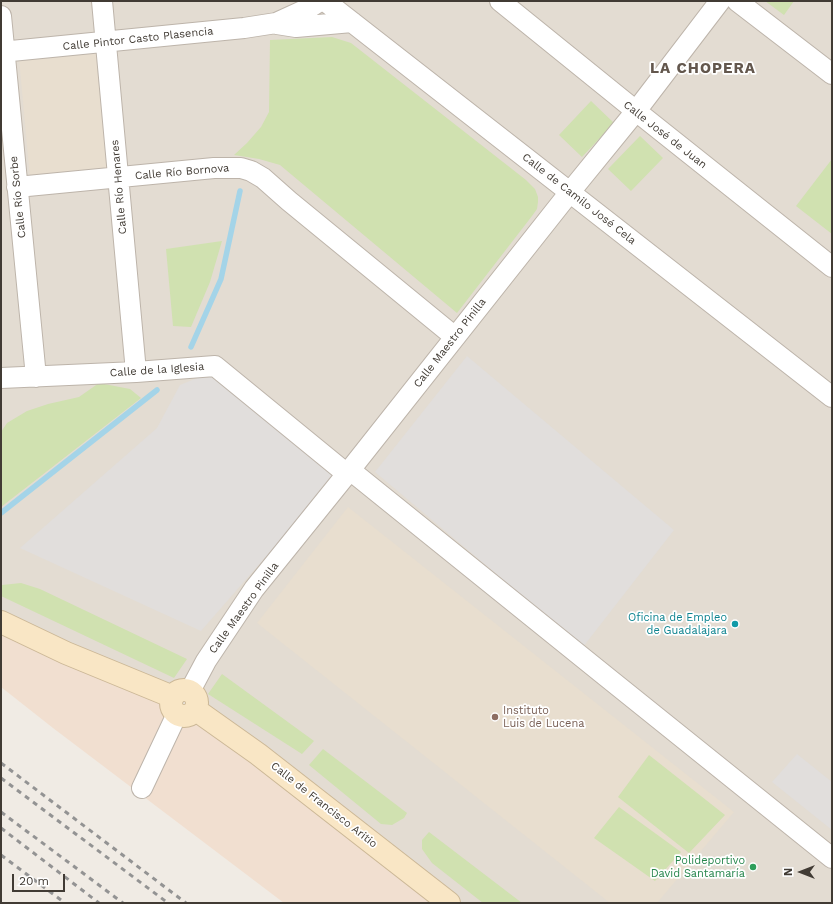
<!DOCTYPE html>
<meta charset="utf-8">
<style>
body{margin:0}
#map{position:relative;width:833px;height:904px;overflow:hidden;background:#f0ebe4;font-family:"Work Sans",sans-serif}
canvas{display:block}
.frame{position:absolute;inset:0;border:2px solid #413b34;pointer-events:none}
.north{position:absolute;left:781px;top:852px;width:40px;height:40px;-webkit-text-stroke:3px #fff;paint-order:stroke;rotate:270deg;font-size:11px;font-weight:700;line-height:16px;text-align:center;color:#413b34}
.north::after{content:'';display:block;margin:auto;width:14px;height:18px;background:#413b34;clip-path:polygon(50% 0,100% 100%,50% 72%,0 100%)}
.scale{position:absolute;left:12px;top:874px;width:53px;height:18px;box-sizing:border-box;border:2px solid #413b34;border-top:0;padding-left:5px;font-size:12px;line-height:14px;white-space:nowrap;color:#413b34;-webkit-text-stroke:3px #fff;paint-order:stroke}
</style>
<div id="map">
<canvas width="833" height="904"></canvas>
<div class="frame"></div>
<div class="north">N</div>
<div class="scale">20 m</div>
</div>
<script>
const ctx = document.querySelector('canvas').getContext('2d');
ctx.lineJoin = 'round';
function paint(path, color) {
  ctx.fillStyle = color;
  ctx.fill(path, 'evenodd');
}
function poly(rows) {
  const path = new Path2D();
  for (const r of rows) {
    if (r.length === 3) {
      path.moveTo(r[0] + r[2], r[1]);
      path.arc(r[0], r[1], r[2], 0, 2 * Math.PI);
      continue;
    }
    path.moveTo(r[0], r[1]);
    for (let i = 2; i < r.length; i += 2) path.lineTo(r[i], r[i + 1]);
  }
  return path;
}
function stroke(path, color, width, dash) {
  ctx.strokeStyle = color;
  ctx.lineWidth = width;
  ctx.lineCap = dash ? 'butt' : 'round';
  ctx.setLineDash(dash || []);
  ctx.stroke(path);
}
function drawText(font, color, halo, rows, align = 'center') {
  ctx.font = font + ' "Work Sans",sans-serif';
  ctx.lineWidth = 3.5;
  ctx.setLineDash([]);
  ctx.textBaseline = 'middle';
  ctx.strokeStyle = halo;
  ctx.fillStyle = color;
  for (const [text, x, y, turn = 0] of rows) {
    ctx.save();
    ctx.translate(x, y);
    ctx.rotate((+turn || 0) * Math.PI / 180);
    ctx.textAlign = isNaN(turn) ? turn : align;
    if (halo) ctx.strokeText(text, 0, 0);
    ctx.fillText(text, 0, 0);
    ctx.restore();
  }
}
const residential = poly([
 [1,1,832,1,832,903,453,903,191,705,1,616]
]);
const commercial = poly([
 [1,632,191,707,445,903,284,903,53,728,1,687]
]);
const education = poly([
 [96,51,107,171,30,178,19,58],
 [348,507,734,812,657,903,610,903,257,623]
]);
const green = poly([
 [765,1,794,1,784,15],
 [332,37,351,43,526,180,535,189,538,197,538,202,537,209,532,216,457,313,280,165,259,159,234,155,247,143,261,127,269,112,270,40],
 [591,101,614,123,582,157,559,135],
 [640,136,663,158,631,191,608,169],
 [832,159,832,234,796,206],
 [222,241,210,282,191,327,173,326,166,249],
 [99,383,130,389,141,398,1,507,1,432,7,423,27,411,48,404,79,397],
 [21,583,40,589,187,659,174,678,1,596,1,586,2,585],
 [222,674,314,741,302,754,208,694],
 [323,749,407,813,404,818,392,825,381,824,309,765],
 [649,755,725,815,689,853,618,797],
 [619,807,681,852,655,881,594,838],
 [429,832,522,903,483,903,432,863,422,849,422,840]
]);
const parking = poly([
 [467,356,674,530,583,647,375,472],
 [212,372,337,475,201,631,20,548,157,428,180,385],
 [797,754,832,782,832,830,772,782]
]);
const stream = poly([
 [191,347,221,279,240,191],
 [1,513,157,390]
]);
const street = poly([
 [102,1,136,372],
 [325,1,832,397],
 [500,1,636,111,832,267],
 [737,1,832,74],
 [1,16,36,377],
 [277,24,296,27,352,22],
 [1,52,244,28,276,23,309,8,320,1],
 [17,187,214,168,241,168,251,171,263,178,289,201,455,337],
 [1,378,136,372,215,366,347,474],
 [350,470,603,674,832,858],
 [190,691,206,661,254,589,350,470,570,192,636,111,720,1],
 [142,788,177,714]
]);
const secondary = poly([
 [1,622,66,653,173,697],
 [184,703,13],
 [196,710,258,754,449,903]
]);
const rail = poly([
 [1,763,186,903],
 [1,778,168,903],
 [1,812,123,903],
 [1,828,99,903],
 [1,855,65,903]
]);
const markers = [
 [735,624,4,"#0f9aa8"],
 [495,717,4,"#8d6e63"],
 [753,867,4,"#2e9e5b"]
];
const streetNames = [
 ["Calle Pintor Casto Plasencia",138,39,-6],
 ["Calle José de Juan",665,135,38],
 ["Calle Río Bornova",182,172,-5],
 ["Calle Río Henares",119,187,-95],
 ["Calle Río Sorbe",18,197,-96],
 ["Calle de Camilo José Cela",579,199,38],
 ["Calle Maestro Pinilla",450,343,-52],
 ["Calle de la Iglesia",157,370,-4],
 ["Calle Maestro Pinilla",244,608,-54],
 ["Calle de Francisco Aritio",324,805,38]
];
const cultureNames = [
 ["Oficina de Empleo",727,618],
 ["de Guadalajara",727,631]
];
const educationNames = [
 ["Instituto",503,711],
 ["Luis de Lucena",503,724]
];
const leisureNames = [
 ["Polideportivo",745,861],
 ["David Santamaría",745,874]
];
const districtNames = [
 ["LA CHOPERA",703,69]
];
paint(residential, '#e3dcd2');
paint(commercial, '#f1dfd0');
paint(education, '#e8decf');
paint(green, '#d0e1b0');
paint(parking, '#e1dedc');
stroke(stream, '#a4d4e8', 5.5);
stroke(street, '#bdb4aa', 22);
stroke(secondary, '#ccb897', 24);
stroke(street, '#fff', 20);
stroke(secondary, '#f9e6c5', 22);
stroke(rail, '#939393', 3, [5, 5]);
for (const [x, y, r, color] of markers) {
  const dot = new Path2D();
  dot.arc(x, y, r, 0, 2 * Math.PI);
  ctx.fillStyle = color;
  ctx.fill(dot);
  stroke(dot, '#fff', 1.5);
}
drawText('11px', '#413b34', '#fff', streetNames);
drawText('11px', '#0d838f', '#fff', cultureNames, 'right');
drawText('11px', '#785e54', '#fff', educationNames, 'left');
drawText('11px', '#27864d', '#fff', leisureNames, 'right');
ctx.letterSpacing = '1px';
drawText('bold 15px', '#63574d', '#fff', districtNames);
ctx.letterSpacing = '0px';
</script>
